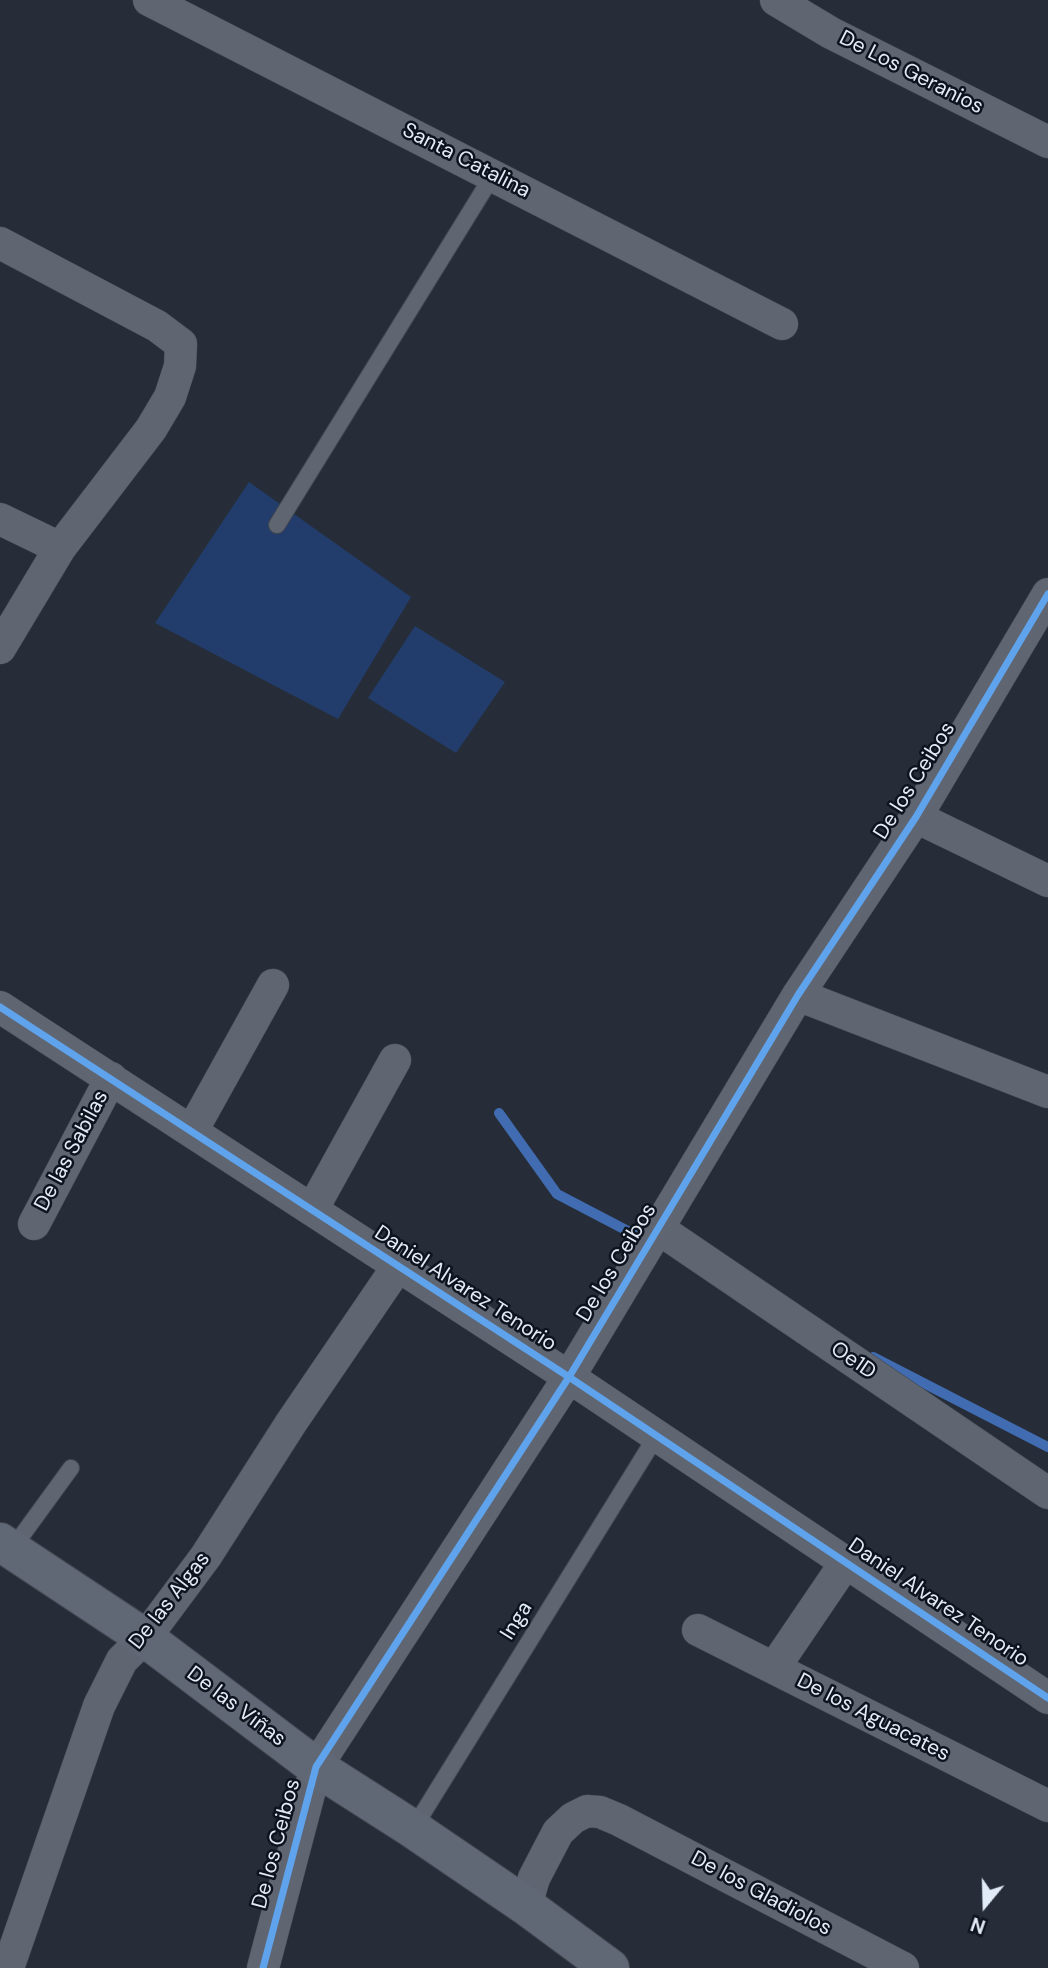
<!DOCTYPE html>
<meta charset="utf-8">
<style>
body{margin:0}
#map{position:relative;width:1048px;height:1968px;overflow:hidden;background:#262d38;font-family:"DM Sans",sans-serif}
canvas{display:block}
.north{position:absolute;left:950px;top:1870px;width:70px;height:70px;-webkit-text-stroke:5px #0e141d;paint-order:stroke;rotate:199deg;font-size:19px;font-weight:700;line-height:28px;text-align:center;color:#e2ebf8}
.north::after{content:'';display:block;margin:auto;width:24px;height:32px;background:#e2ebf8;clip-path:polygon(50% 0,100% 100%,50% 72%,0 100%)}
</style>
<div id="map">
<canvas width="1048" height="1968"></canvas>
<div class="north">N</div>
</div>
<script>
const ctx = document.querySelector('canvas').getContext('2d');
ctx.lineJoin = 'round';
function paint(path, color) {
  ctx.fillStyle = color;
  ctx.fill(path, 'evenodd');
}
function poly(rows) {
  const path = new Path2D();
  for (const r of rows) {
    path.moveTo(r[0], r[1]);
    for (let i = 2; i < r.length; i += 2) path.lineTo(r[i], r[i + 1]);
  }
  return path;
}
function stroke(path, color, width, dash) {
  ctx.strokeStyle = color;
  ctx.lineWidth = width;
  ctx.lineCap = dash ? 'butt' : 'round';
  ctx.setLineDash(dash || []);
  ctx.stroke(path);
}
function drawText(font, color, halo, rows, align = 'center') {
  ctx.font = font + ' "DM Sans",sans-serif';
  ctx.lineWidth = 5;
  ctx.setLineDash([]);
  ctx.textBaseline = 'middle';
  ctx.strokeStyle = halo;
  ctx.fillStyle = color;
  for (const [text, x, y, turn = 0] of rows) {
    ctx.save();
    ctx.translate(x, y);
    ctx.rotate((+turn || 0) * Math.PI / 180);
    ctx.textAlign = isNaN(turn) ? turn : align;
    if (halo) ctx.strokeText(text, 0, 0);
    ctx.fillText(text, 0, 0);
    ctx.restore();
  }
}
const green = poly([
 [249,482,411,597,338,719,155,623],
 [415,626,505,682,456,753,368,698]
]);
const stream = poly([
 [499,1113,557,1194,645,1240],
 [873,1357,1048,1447]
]);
const lane = poly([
 [277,525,493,175],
 [12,1549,71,1468],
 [413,1829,657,1435]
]);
const street = poly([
 [149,0,782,324],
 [776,0,831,33,1048,142],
 [0,243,157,326,181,344,180,366,170,397,151,429,60,548,0,648],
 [0,519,60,548],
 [916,817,1048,881],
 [798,995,1048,1092],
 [0,1007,569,1377,1048,1698],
 [192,1131,273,985],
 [312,1210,395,1060],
 [34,1224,111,1078],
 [659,1229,1048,1493],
 [698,1630,1048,1806],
 [774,1668,846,1562],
 [526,1906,534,1878,558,1832,573,1818,587,1811,600,1812,619,1820,903,1968],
 [8,1968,99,1706,122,1660,145,1638,206,1556,291,1423,398,1266],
 [263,1968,316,1767,569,1377,798,995,916,817,1048,594]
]);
const secondary = poly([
 [0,1542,145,1638,316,1767,413,1829,526,1906,610,1968]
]);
const cycleway = poly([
 [0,1007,569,1377,1048,1698],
 [263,1968,316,1767,569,1377,798,995,916,817,1048,594]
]);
const streetNames = [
 ["De Los Geranios",911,73,27],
 ["Santa Catalina",466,161,27],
 ["De los Ceibos",915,781,-58],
 ["De las Sabilas",72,1151,-62],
 ["De los Ceibos",617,1263,-59],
 ["Daniel Alvarez Tenorio",465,1289,33],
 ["Oe1D",853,1361,34],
 ["De las Algas",170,1601,-52],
 ["Daniel Alvarez Tenorio",938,1603,34],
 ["Inga",517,1621,-58],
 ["De las Viñas",236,1707,37],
 ["De los Aguacates",873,1718,27],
 ["De los Ceibos",277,1844,-75],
 ["De los Gladiolos",761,1894,28]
];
paint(green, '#223d6b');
stroke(stream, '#416cb2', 10);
stroke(lane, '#424851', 18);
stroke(street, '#424851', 33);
stroke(secondary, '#424851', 40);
stroke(lane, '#5f6671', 16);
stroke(street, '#5f6671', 32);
stroke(secondary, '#616875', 38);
stroke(cycleway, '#60a3ed', 7);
drawText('21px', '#e2ebf8', '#0e141d', streetNames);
</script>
